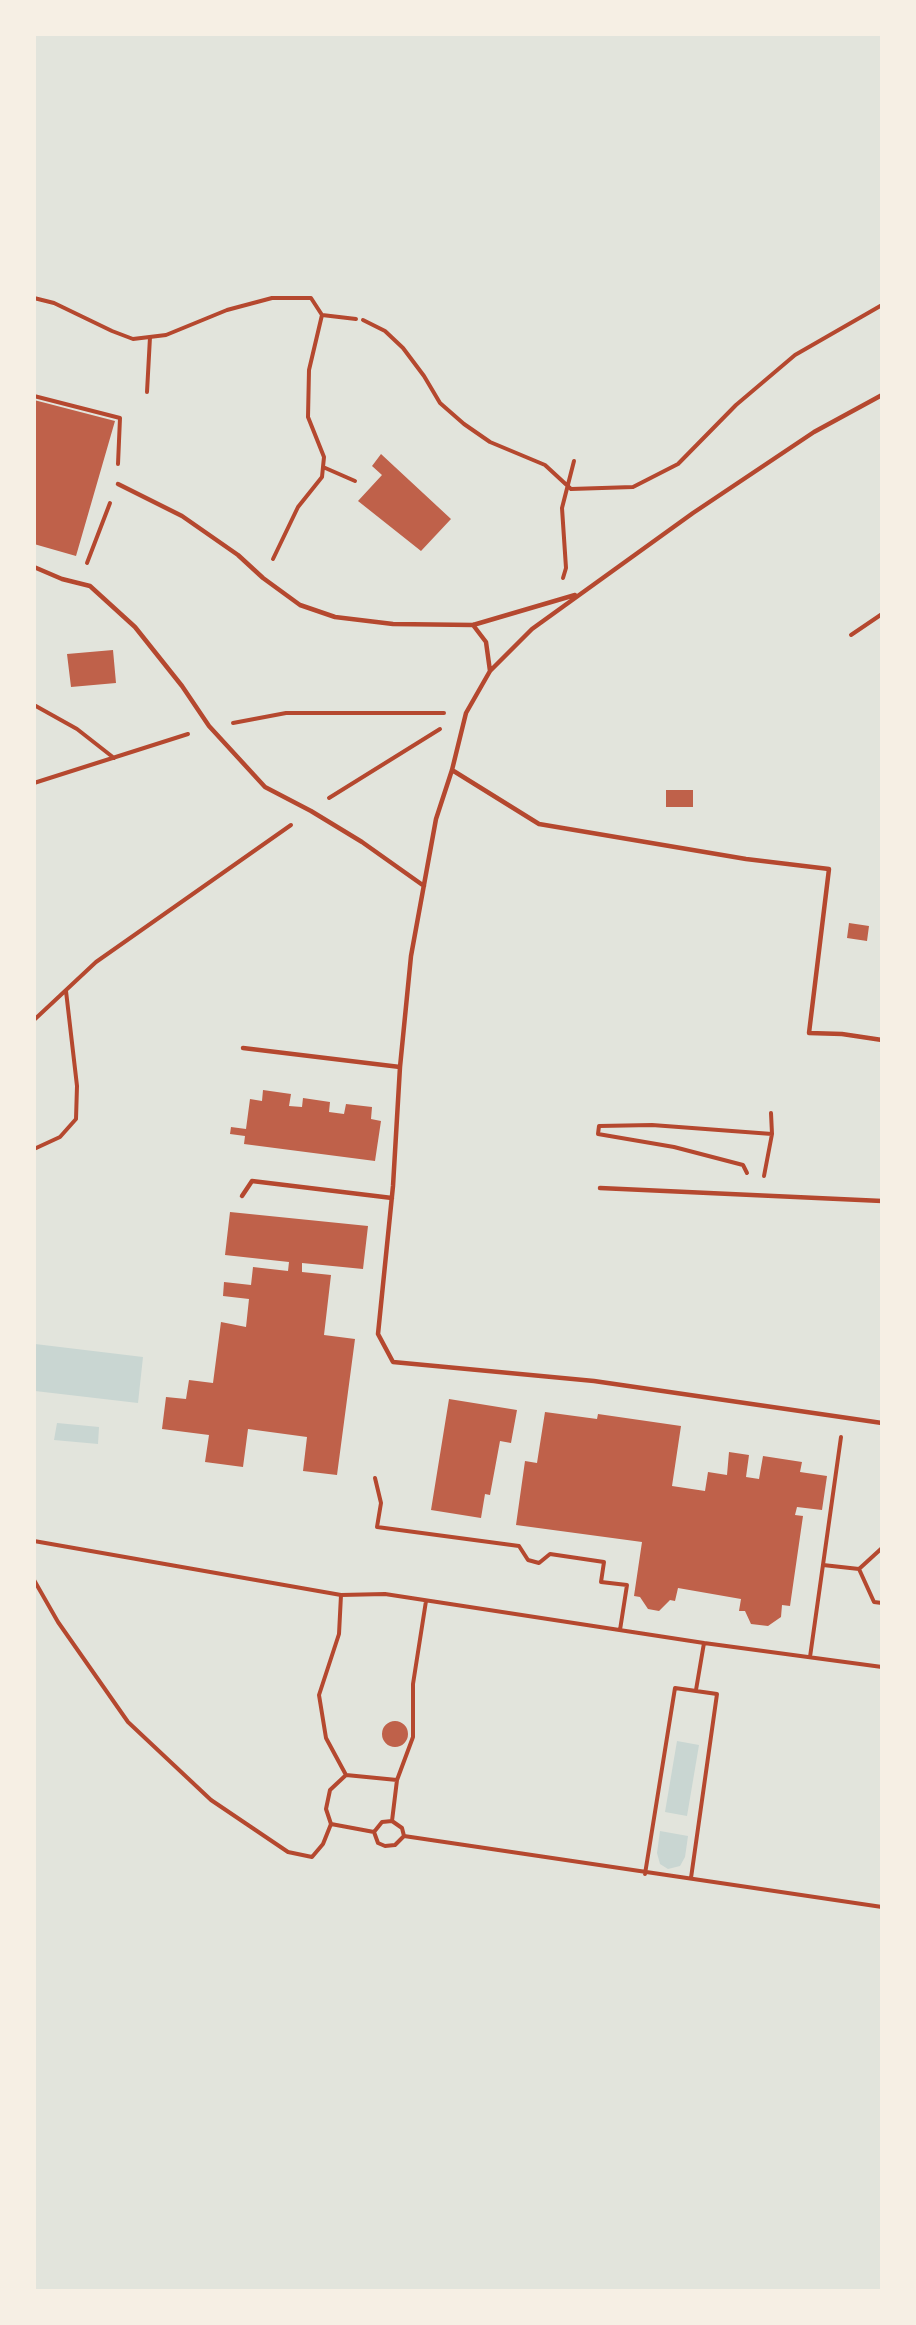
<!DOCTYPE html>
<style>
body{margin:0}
#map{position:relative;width:916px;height:2325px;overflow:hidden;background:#f6efe4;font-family:"IBM Plex Serif",serif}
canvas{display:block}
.frame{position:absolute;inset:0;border:36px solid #f6efe4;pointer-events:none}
</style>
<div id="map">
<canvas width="916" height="2325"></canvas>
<div class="frame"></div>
</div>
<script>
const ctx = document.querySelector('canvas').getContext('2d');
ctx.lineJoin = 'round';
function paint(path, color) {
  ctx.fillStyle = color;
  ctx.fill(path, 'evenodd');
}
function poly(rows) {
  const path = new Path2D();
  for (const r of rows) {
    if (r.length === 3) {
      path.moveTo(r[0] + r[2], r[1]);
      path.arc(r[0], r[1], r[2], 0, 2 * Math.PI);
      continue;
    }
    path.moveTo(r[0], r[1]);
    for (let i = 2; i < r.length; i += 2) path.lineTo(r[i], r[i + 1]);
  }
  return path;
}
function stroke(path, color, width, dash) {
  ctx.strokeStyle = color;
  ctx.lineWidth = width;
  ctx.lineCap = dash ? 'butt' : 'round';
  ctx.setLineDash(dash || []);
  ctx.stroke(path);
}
const green = poly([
 [35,35,881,35,881,2290,35,2290]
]);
const water = poly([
 [35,1344,143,1357,138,1403,35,1391],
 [57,1423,99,1427,98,1444,54,1440],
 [677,1741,699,1745,687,1816,665,1812],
 [660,1831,688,1836,685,1857,680,1866,668,1869,660,1864,657,1853]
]);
const building = poly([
 [34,400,115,421,76,556,34,544],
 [381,454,451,519,421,551,358,501,382,475,372,466],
 [113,650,116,683,71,687,67,654],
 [666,790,693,790,693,807,666,807],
 [849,923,869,926,867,941,847,938],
 [263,1090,291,1094,289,1106,302,1107,303,1098,330,1102,329,1112,344,1114,346,1104,372,1107,371,1119,381,1121,375,1161,244,1144,245,1136,230,1134,231,1127,246,1129,250,1099,262,1101],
 [230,1212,368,1226,363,1269,302,1263,302,1272,331,1275,324,1335,355,1339,337,1475,303,1471,307,1437,248,1429,243,1467,205,1462,209,1435,162,1429,166,1397,186,1399,189,1380,213,1383,221,1322,246,1327,249,1299,223,1296,224,1282,251,1285,253,1267,288,1271,289,1262,225,1255],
 [449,1399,517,1410,511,1443,500,1441,490,1495,485,1494,481,1518,431,1510],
 [545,1412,597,1419,598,1414,681,1426,672,1486,705,1491,708,1472,727,1475,729,1452,749,1455,746,1477,759,1479,763,1456,802,1462,800,1472,827,1476,822,1510,797,1507,795,1515,803,1516,790,1606,782,1605,781,1617,768,1626,751,1624,745,1611,739,1611,741,1599,678,1588,675,1601,670,1600,659,1611,648,1609,640,1597,634,1596,642,1542,516,1525,525,1461,537,1463],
 [395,1734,13]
]);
const path = poly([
 [34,298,54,303,112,331,133,339,166,335,227,310,272,298,311,298,322,315,309,370,308,417,324,457,322,477,298,507,273,559],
 [322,315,356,319],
 [363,320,385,331,403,348,424,376,440,403,464,424,490,442,545,465,571,489,633,487,678,464,736,405,795,355,882,305],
 [147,392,150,337],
 [34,396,120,418,118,464],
 [323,467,355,481],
 [87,563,110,503],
 [563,578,566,568,562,508,574,461],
 [851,635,882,614],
 [34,705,77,729,114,758],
 [233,723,286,713,444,713],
 [34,783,188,734],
 [329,798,440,729],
 [34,1020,96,962,291,825],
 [34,1149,60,1137,76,1119,77,1086,66,991],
 [747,1173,743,1165,674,1147,598,1134,599,1126,652,1125,772,1134],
 [764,1176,772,1134,771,1113],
 [375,1478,381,1503,377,1527,519,1546,528,1560,539,1563,550,1554,604,1562,601,1582,627,1585,620,1630],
 [34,1541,341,1595,385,1594,704,1643,882,1667],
 [823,1565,859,1569,882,1548],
 [859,1569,874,1602,882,1603],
 [34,1580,58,1622,128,1722,211,1800,288,1852,312,1857,323,1844,331,1824,326,1809,330,1790,346,1775],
 [341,1595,339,1634,319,1695,326,1738,346,1775,397,1780],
 [426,1601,413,1684,413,1737,397,1780,392,1821,402,1828,404,1836,882,1907],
 [810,1657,841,1437],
 [696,1690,704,1643],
 [331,1824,374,1832,382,1822,392,1821],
 [374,1832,378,1843,385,1846,395,1845,404,1836],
 [645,1874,675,1688,717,1694,691,1878]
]);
const service = poly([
 [882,395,814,432,693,513,532,629,490,671,466,713,452,770,436,819,411,956,400,1067,393,1186,378,1334,393,1362,594,1381,882,1423],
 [118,484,182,516,238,555,263,578,300,605,335,617,393,624,473,625,575,595],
 [34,567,62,579,90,586,135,627,182,686,209,726,265,787,311,811,362,842,424,886],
 [473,625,486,642,490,671],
 [452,770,539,824,746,859,829,869,809,1033,842,1034,882,1040],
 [243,1048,400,1067],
 [600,1188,882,1201],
 [242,1196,252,1181,392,1198]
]);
paint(green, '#e2e4dc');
paint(water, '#c9d6d2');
paint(building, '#bf614a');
stroke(path, '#b5482f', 4);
stroke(service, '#b5482f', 4.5);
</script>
